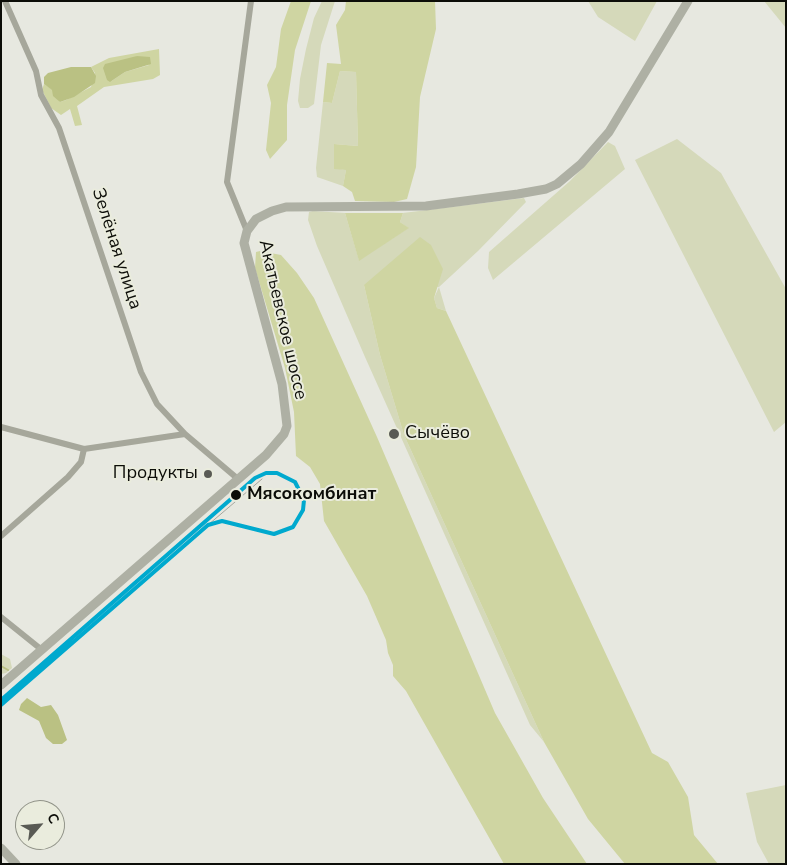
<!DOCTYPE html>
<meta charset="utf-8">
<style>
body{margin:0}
#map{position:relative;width:787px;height:865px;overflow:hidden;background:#e7e8e0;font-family:"Nunito Sans",sans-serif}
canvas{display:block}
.frame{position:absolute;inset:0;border:2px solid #0c0d08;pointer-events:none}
.north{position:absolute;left:15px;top:800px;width:50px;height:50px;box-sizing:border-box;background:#eaecdd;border:1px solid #919388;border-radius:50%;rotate:63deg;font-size:14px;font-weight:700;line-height:20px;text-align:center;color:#0c0d08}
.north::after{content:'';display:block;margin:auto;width:18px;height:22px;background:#595a54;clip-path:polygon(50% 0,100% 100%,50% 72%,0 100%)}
</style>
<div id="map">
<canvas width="787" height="865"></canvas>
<div class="frame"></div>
<div class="north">С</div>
</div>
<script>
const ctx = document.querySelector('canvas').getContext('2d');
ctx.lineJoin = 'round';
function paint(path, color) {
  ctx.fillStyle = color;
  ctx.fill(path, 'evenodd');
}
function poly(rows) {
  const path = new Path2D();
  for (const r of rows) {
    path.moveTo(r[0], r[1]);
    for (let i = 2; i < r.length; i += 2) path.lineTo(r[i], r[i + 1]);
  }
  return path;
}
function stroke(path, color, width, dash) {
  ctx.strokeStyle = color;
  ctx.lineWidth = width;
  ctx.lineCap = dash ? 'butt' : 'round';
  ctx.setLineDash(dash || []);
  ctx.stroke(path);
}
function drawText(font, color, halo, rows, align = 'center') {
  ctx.font = font + ' "Nunito Sans",sans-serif';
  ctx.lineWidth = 4;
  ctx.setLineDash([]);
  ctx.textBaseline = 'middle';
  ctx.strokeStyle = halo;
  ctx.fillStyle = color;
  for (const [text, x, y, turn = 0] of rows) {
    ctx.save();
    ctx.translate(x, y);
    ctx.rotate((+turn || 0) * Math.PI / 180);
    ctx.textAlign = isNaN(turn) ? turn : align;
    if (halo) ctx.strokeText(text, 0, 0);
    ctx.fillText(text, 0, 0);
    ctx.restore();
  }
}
const green = poly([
 [322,1,335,1,321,45,314,104,308,108,300,108,298,101,300,79,306,49,314,18],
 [588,1,657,1,635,41,598,17],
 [764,1,786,1,786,28],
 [340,71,356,72,358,146,334,144,334,168,346,170,343,186,317,177,316,168,323,102,332,103],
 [677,139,721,173,786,289,786,422,774,432,635,160],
 [608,142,615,146,625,169,493,280,488,268,489,252,570,181],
 [524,198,526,202,478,251,439,287,446,311,437,308,434,298,439,287,364,285,380,355,404,435,544,742,530,725,365,357,317,246,308,220,309,212,313,211,345,213,359,260,408,228,400,222,403,213],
 [1,654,10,659,12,668,6,673,1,674],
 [786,785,786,864,769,864,757,842,746,793]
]);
const forest = poly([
 [291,1,311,1,295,50,287,105,287,140,270,159,266,150,271,103,267,85,276,67,281,29],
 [346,1,435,1,436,29,420,97,416,167,407,199,394,202,355,201,352,192,343,186,346,170,334,169,334,144,358,146,356,72,340,71,332,103,323,102,327,63,341,64,336,25,345,10],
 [159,49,160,75,153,79,104,87,77,106,82,125,75,126,70,109,61,115,51,108,42,90,44,84,53,90,60,102,66,100,91,87,95,73,91,67,109,58],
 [137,56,149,65,125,72,110,82],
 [345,213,403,213,400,222,409,228,359,261],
 [420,237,431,245,443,269,434,298,437,308,446,311,652,753,668,762,688,797,694,835,718,864,625,864,588,819,544,742,404,435,380,355,364,285],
 [260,251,281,255,297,273,314,298,377,437,495,713,543,798,587,864,504,864,406,691,393,676,393,665,388,653,386,640,367,596,324,521,320,484,310,467,296,456,294,412,285,368,255,268,256,252]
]);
const water = poly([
 [137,56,150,57,151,64,125,72,110,82,107,80,103,68,105,64],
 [71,67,91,67,96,76,95,83,74,97,60,102,53,96,52,90,44,84,44,77,48,73],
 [27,698,41,707,51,705,58,715,67,740,62,744,53,744,46,738,39,721,19,710,21,704]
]);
const stream = poly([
 [1,666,8,670]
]);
const street = poly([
 [5,1,36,71,41,95,59,128,141,372,157,404,185,434,238,479],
 [247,231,227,182,251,1],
 [1,427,84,449,185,434],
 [1,536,68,477,81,462,84,449],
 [1,617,42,650]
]);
const secondary = poly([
 [1,685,266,455,284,434,287,426,282,384,244,243,247,231,256,219,272,211,286,207,426,206,518,194,546,189,557,184,581,164,609,132,688,1],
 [1,848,16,864]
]);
const tram = poly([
 [208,525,262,479]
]);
const tram1 = poly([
 [1,700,255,478,266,473,277,473,295,482,304,500,303,510,293,527,274,534,222,521,208,525,1,705]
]);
const markers = [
 [394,434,6,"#595a54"],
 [208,474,5,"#595a54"],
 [236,495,6,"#0c0d08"]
];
const streetNames = [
 ["Зелёная улица",116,249,72],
 ["Акатьевское шоссе",282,320,77]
];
const poiNames = [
 ["Сычёво",405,434],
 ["Продукты",198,474,"right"]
];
const stopNames = [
 ["Мясокомбинат",247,495]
];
paint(green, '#d5d9ba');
paint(forest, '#cfd5a2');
paint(water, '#bac183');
stroke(stream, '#bac183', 2);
stroke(street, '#a6a79b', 6);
stroke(secondary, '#aeb0a4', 9);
stroke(tram, '#a5a69e', 1);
stroke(tram1, '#00a9ce', 4);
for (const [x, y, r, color] of markers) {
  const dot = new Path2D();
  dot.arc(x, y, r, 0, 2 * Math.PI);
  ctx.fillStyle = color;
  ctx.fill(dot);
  stroke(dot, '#eaecdd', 2);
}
drawText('18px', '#0c0d08', '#eaecdd', streetNames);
drawText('18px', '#0c0d08', '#eaecdd', poiNames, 'left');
drawText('bold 18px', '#0c0d08', '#eaecdd', stopNames, 'left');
</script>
